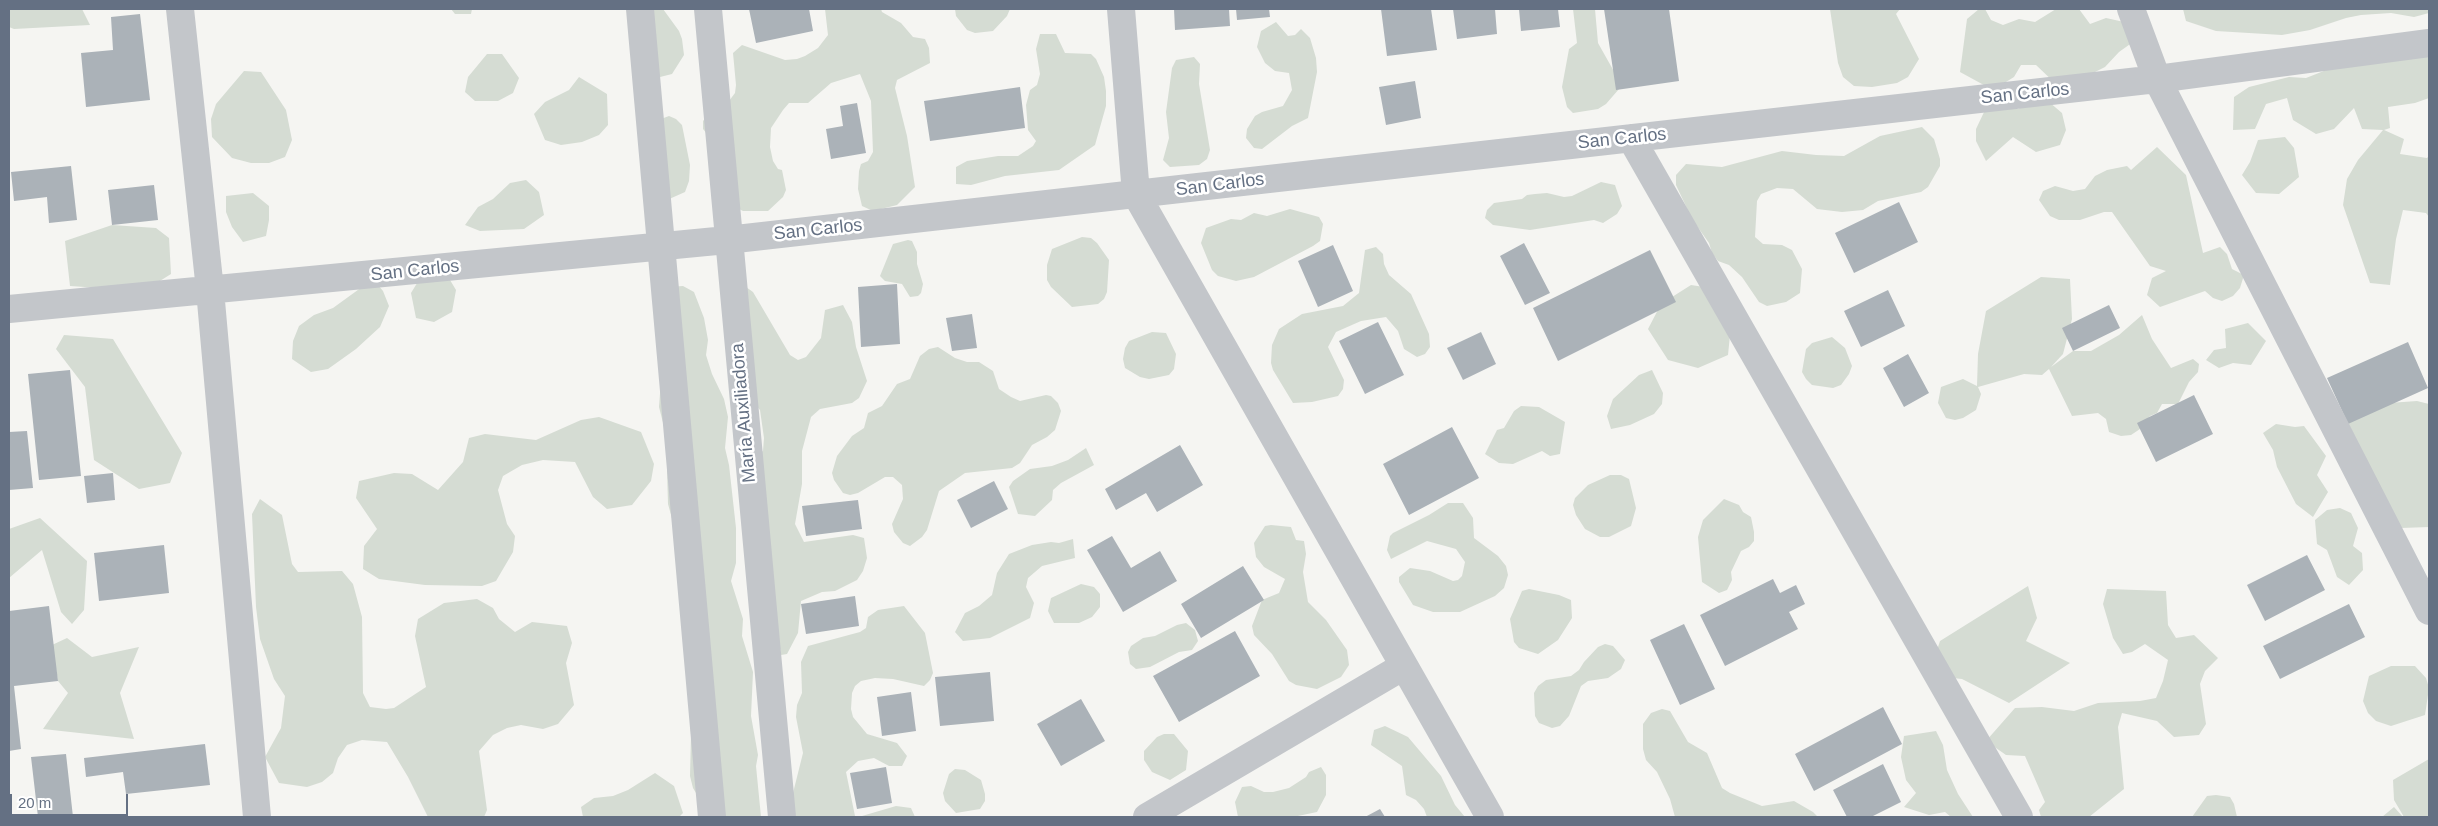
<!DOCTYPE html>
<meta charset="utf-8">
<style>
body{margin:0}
#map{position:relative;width:2438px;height:826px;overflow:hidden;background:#f5f5f2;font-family:Arial,sans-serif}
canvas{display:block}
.frame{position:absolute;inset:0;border:10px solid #647083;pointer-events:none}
.scale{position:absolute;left:10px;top:794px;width:118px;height:22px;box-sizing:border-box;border:2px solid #647083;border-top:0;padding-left:6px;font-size:15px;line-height:18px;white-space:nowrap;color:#647083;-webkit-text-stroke:4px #fff;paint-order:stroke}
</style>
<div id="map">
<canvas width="2438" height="826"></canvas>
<div class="frame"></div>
<div class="scale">20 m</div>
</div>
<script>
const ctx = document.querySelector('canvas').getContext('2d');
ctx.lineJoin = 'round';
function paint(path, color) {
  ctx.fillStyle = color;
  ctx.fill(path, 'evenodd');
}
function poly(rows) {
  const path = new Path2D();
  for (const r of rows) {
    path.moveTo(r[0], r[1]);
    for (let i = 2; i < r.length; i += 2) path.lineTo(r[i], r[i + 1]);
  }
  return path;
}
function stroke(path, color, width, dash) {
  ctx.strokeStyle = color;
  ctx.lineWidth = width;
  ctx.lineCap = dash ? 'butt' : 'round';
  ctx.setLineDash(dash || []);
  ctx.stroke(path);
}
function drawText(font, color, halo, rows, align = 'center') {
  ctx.font = font + ' Arial,sans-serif';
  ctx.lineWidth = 5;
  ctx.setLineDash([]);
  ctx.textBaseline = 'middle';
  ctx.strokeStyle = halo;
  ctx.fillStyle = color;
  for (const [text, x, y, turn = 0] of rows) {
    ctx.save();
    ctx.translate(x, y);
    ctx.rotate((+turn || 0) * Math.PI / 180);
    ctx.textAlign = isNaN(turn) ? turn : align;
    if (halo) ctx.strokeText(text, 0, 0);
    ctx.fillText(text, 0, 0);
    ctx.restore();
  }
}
const green = poly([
 [9,9,82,9,90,25,14,29,9,27],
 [451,9,472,9,471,14,455,14],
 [642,9,663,9,679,31,682,39,684,55,672,74,652,79],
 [825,9,881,9,882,12,901,23,913,37,925,39,929,48,930,63,897,80,895,88,907,136,915,187,897,205,873,211,862,206,858,189,859,171,861,164,868,161,873,152,871,101,860,74,831,83,808,103,789,103,783,110,771,128,770,147,773,161,778,169,782,170,786,190,783,197,768,211,743,211,735,207,708,135,703,129,703,121,717,104,729,101,735,93,736,85,733,53,742,45,785,60,797,59,805,56,818,48,828,35],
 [955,9,1010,9,1007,16,993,31,975,33,967,30,956,16],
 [1573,9,1595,9,1598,43,1616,75,1619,89,1606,104,1598,109,1573,113,1567,107,1562,87,1569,49,1577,43],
 [1830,9,1900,9,1896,14,1919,59,1908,77,1897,83,1872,87,1854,86,1843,77,1838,63],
 [1979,9,1985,9,1991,20,2003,25,2019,19,2035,22,2056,9,2079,9,2090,24,2106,18,2124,22,2133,42,2119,52,2105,67,2083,78,2058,86,2036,65,2021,65,2014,77,1993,90,1960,72,1967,19],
 [2183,9,2429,9,2429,13,2414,17,2391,13,2361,15,2346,18,2310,30,2282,35,2216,31,2186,21],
 [1276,22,1288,36,1295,35,1301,29,1310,38,1316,58,1317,72,1308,118,1292,126,1262,149,1254,148,1246,138,1247,129,1255,116,1262,112,1283,106,1292,90,1289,73,1275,71,1265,63,1257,47,1261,31],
 [1040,34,1056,34,1065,53,1091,54,1096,59,1104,77,1106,91,1106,106,1095,145,1059,170,1005,176,971,185,956,184,956,167,967,161,998,156,1018,156,1033,146,1036,141,1028,130,1026,105,1030,90,1037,85,1040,74,1036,49],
 [2429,50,2429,98,2415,103,2388,107,2390,128,2384,130,2404,139,2400,154,2427,158,2429,156,2429,217,2426,213,2403,210,2396,239,2390,285,2370,283,2343,205,2347,179,2358,160,2383,130,2362,129,2354,108,2334,129,2316,134,2293,120,2287,98,2266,104,2255,129,2233,130,2234,97,2249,87,2289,77,2306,78,2339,65],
 [487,54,502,54,519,78,513,93,498,101,475,101,465,92,468,77],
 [1194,57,1200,64,1199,84,1210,150,1207,159,1199,165,1170,167,1163,160,1169,138,1166,112,1172,68,1176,60],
 [244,71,261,72,286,110,292,140,285,157,269,163,251,163,232,158,212,137,211,119,216,104],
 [579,77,607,94,608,125,599,135,582,142,561,145,545,140,534,114,545,102,569,90],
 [2042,96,2062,113,2066,130,2060,145,2036,152,2013,137,1986,161,1976,141,1976,129,1985,110,2002,102,2018,109],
 [669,116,676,119,682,125,690,165,689,181,685,192,667,200,661,119],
 [1922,127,1934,139,1940,159,1940,166,1928,187,1921,192,1878,201,1863,210,1842,212,1817,209,1793,189,1777,188,1761,194,1757,201,1755,237,1763,244,1782,245,1792,250,1802,269,1800,293,1786,302,1767,306,1759,302,1742,277,1729,265,1718,261,1712,253,1709,243,1692,219,1676,185,1676,175,1686,164,1722,167,1782,151,1816,155,1844,156,1880,136],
 [2285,137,2294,148,2299,177,2279,194,2256,193,2242,175,2250,162,2258,140],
 [2157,147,2186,175,2203,253,2220,247,2227,254,2232,269,2244,275,2240,288,2233,296,2222,301,2213,298,2205,291,2160,307,2147,295,2152,278,2166,271,2150,266,2112,212,2104,212,2080,220,2059,220,2050,216,2039,200,2043,191,2055,186,2073,191,2085,189,2095,176,2107,170,2127,166,2131,170],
 [526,180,539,192,544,215,524,229,480,231,465,225,478,207,493,199,510,183],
 [1601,182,1615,185,1622,206,1617,214,1603,223,1594,220,1530,230,1493,225,1485,218,1487,210,1494,203,1522,199,1527,195,1535,194,1547,193,1564,197,1572,196],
 [253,193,269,206,269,220,266,236,243,242,232,227,226,212,226,196],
 [1290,209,1319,217,1323,224,1320,241,1313,246,1254,277,1236,281,1218,276,1212,270,1201,243,1206,228,1231,219,1241,220,1254,213,1267,216],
 [112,225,156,228,169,238,171,274,144,291,70,286,65,241],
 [1082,237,1091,238,1097,243,1109,260,1107,292,1104,299,1098,304,1072,307,1051,287,1047,280,1047,265,1052,249],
 [908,240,912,241,917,252,917,264,923,284,921,293,918,296,910,297,902,284,885,281,880,276,893,244],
 [1376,247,1383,254,1384,264,1389,275,1411,294,1429,334,1430,347,1425,354,1417,357,1404,349,1398,331,1386,317,1361,321,1336,332,1328,347,1344,380,1343,389,1338,396,1312,402,1293,403,1273,370,1271,363,1272,345,1279,329,1302,314,1343,306,1359,293,1365,250],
 [422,275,447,275,456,290,452,312,434,322,416,318,411,293],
 [2041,277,2070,279,2072,319,2063,354,2051,367,2073,351,2091,351,2119,335,2142,315,2152,339,2171,368,2193,359,2199,364,2198,372,2189,382,2178,404,2162,404,2157,413,2150,416,2140,429,2131,435,2121,436,2109,432,2106,419,2098,413,2072,416,2049,369,2042,375,2024,374,1978,387,1981,394,1976,410,1963,418,1955,420,1946,418,1938,403,1941,387,1963,379,1977,386,1978,354,1986,311],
 [373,279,383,291,389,306,380,327,356,349,328,369,311,372,292,359,293,341,299,326,314,315,333,308],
 [1691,285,1704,287,1731,325,1728,355,1698,368,1668,360,1648,329,1661,304],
 [683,286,694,292,704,318,708,340,706,355,712,374,724,399,728,417,725,448,729,465,736,528,736,563,731,581,743,619,742,636,753,672,751,716,758,755,756,766,761,817,699,817,699,798,693,788,690,776,691,735,678,540,668,504,667,470,671,454,659,407,668,287],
 [746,287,753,292,790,355,798,360,806,357,821,338,825,310,843,305,852,322,856,347,867,381,859,398,852,403,820,409,811,417,802,451,802,484,795,524,804,542,853,535,864,538,867,558,863,571,857,580,835,591,822,592,801,601,798,633,787,654,781,655,751,458,763,451,764,438,760,410,749,397],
 [2248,323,2266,341,2251,365,2233,363,2219,368,2206,360,2214,350,2226,348,2225,329],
 [1152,332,1166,333,1176,354,1174,369,1169,375,1149,379,1140,377,1125,368,1123,359,1125,348,1129,341],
 [64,335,113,339,182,453,170,483,139,489,94,460,85,387,56,349],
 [1832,337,1845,348,1852,366,1849,374,1841,385,1833,388,1812,385,1806,379,1802,372,1806,349,1812,343],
 [938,347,955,358,967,362,979,362,993,371,999,389,1011,397,1020,401,1046,395,1051,396,1058,403,1061,411,1055,430,1047,437,1032,445,1020,463,1012,468,965,473,939,491,927,530,922,537,910,546,903,543,894,532,892,524,903,499,902,485,893,477,885,477,858,493,850,495,843,493,834,480,832,473,837,456,852,436,864,428,868,413,882,406,897,384,910,379,920,356,929,349],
 [1652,370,1663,393,1662,404,1654,414,1630,425,1611,429,1607,416,1613,399,1639,375],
 [2417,401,2429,404,2429,527,2401,528,2345,417,2389,403],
 [1521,406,1539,407,1565,422,1560,454,1550,456,1542,451,1513,464,1499,463,1485,454,1497,430,1504,428,1514,411],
 [599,417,641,432,654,464,651,481,632,505,607,509,593,497,575,462,543,460,522,465,503,476,498,490,507,524,515,536,513,552,496,581,482,586,425,585,379,579,363,569,364,546,377,529,356,498,359,481,394,473,412,474,438,490,463,462,469,438,485,434,536,440,581,420],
 [2276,424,2295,427,2304,426,2326,456,2317,475,2328,492,2313,517,2296,504,2277,467,2273,450,2263,433],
 [1086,448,1094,465,1061,483,1053,490,1052,500,1035,516,1018,514,1009,487,1013,481,1030,469,1052,466,1068,460],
 [1610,475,1621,475,1629,479,1636,508,1631,526,1609,537,1600,537,1585,529,1576,515,1573,505,1575,498,1588,485],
 [260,499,282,515,292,564,298,572,342,571,353,584,362,617,363,693,370,707,386,709,394,708,426,687,415,636,418,619,444,603,477,599,493,608,499,619,515,632,532,622,567,626,572,643,566,663,574,705,558,724,543,729,521,725,507,728,493,735,479,751,487,810,484,817,428,817,408,777,387,742,362,740,347,745,338,758,333,773,322,782,307,787,279,783,265,757,281,728,285,696,274,679,260,639,256,607,252,514],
 [1724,499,1739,505,1743,512,1751,517,1754,532,1754,541,1749,547,1741,551,1731,572,1732,580,1727,590,1719,593,1702,582,1698,537,1703,520],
 [1448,503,1463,503,1473,518,1474,538,1498,556,1506,566,1508,575,1504,588,1495,596,1460,612,1433,612,1413,605,1399,582,1399,577,1410,568,1430,571,1453,581,1458,580,1462,576,1465,562,1456,549,1427,541,1391,559,1387,550,1390,536,1393,533,1429,515],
 [2340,508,2351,513,2358,528,2353,546,2362,553,2363,570,2349,585,2337,577,2327,550,2317,544,2315,520,2327,510],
 [40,518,87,561,84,610,72,624,61,612,42,550,9,578,9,529],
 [1271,525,1291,527,1296,540,1304,541,1306,554,1303,572,1308,602,1326,620,1347,650,1349,665,1341,677,1317,689,1296,685,1289,681,1272,654,1254,635,1252,626,1262,600,1279,593,1285,579,1264,567,1256,557,1254,543,1265,526],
 [1073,539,1075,558,1042,566,1028,578,1026,587,1034,603,1030,618,990,638,963,641,955,632,965,613,979,606,992,595,997,573,1009,554,1032,545,1051,542,1059,543],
 [1081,584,1094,587,1100,594,1100,607,1092,617,1079,623,1054,623,1048,611,1051,598],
 [2028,586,2037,618,2026,641,2070,663,2009,703,1962,679,1953,678,1937,650,1940,641],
 [1529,589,1559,595,1571,600,1572,618,1558,640,1538,654,1519,648,1514,642,1510,619,1522,591],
 [2107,589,2166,591,2168,625,2176,638,2194,635,2218,658,2205,671,2200,684,2206,724,2199,735,2174,737,2157,721,2122,713,2118,727,2124,789,2089,817,2041,817,2039,810,2045,802,2025,756,2006,755,1986,741,2015,708,2042,707,2074,711,2098,703,2140,701,2156,698,2163,681,2168,660,2145,644,2132,652,2123,654,2113,638,2103,604],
 [904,606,925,633,933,673,930,680,924,686,893,679,875,678,861,681,855,686,852,693,851,709,853,717,867,734,897,743,907,756,902,766,889,766,874,758,858,761,846,772,855,816,862,816,896,806,911,808,915,817,796,817,791,801,803,753,796,717,797,705,802,693,801,662,808,646,860,632,866,628,868,617,878,610],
 [1186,623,1195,630,1198,641,1192,650,1179,652,1150,667,1136,669,1130,664,1128,652,1131,646,1143,638,1155,636,1177,625],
 [67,638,92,657,139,647,120,693,134,739,43,729,68,693,58,681,52,645],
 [1605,644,1613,646,1625,660,1621,669,1608,678,1588,681,1581,686,1569,716,1560,726,1552,728,1539,723,1535,716,1534,693,1538,686,1546,680,1571,676,1579,670,1584,662,1598,647],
 [2391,666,2415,666,2426,678,2429,688,2425,715,2391,726,2376,721,2368,713,2363,701,2369,676],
 [1662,709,1670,711,1688,742,1707,753,1722,788,1730,793,1762,806,1794,801,1813,812,1818,817,1675,817,1670,799,1657,772,1646,760,1643,749,1643,724,1651,713],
 [1385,726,1408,737,1441,776,1455,805,1465,817,1427,817,1424,809,1416,800,1406,795,1402,766,1371,745,1374,730],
 [1936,731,1943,745,1947,770,1958,794,1973,817,1951,817,1945,812,1929,815,1904,807,1916,793,1906,780,1901,757,1904,736],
 [1164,734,1174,734,1188,751,1186,770,1170,780,1152,772,1144,760,1144,751,1157,737],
 [2429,759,2429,817,2404,817,2394,800,2393,780],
 [1321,767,1326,775,1326,795,1317,812,1293,817,1238,817,1235,802,1242,787,1251,786,1264,792,1273,792,1289,788,1306,777,1309,772],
 [955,769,965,770,981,780,985,794,985,801,980,809,956,813,945,801,943,793,949,774],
 [655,773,674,786,683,813,679,817,583,817,581,807,594,798,613,796,628,790],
 [2216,795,2230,797,2234,804,2237,817,2192,817,2207,796],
 [2394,807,2403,817,2382,817]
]);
const building = poly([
 [749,9,809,9,813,31,756,43],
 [1174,9,1229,9,1230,26,1175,30],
 [1236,9,1269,9,1270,17,1237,20],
 [1381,9,1431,9,1437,50,1387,56],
 [1453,9,1495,9,1497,34,1457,39],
 [1519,9,1558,9,1560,27,1521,31],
 [1604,9,1669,9,1679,81,1616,90],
 [140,14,150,100,86,107,81,53,113,50,111,17],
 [1415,81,1421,118,1386,125,1379,87],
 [1020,87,1025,128,930,141,924,101],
 [857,103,866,153,831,159,826,129,843,126,840,106],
 [71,166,77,220,49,223,47,197,14,201,11,172],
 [154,185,158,220,112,225,108,190],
 [1899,202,1918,242,1854,273,1835,233],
 [1524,243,1550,293,1525,305,1500,256],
 [1333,245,1353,291,1318,307,1298,261],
 [1650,250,1676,302,1558,361,1533,308],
 [897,284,900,344,861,347,858,287],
 [1888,290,1905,326,1861,347,1844,311],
 [2109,305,2120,328,2073,351,2062,328],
 [972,314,977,348,952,351,946,318],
 [1378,322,1404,375,1365,394,1339,341],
 [1481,332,1496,364,1463,380,1447,348],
 [2408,342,2428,388,2348,424,2327,378],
 [1908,354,1929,393,1904,407,1883,368],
 [70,370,81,476,39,480,28,374],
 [2194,395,2213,434,2156,462,2137,423],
 [1452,427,1479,478,1409,515,1383,464],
 [27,431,33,488,9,490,9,432],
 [1180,445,1203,485,1157,512,1146,493,1116,510,1105,489],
 [113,473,115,500,87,503,84,476],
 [994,481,1008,509,971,528,957,500],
 [858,500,862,529,806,536,802,506],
 [1112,536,1131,568,1160,551,1177,581,1123,612,1087,550],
 [164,545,169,593,99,601,94,553],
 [2307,555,2325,590,2265,621,2247,585],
 [1243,566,1264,600,1201,638,1181,604],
 [1773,579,1780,593,1796,585,1805,604,1789,612,1798,629,1725,666,1700,615],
 [855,596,859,626,806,634,801,604],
 [2349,604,2365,637,2280,679,2263,646],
 [49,606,58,681,14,686,21,749,9,751,9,611],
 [1684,624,1715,689,1680,705,1650,640],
 [1235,631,1260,676,1179,722,1153,676],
 [990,672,994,721,940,726,935,677],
 [911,692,916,731,882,736,877,697],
 [1081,699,1105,741,1061,766,1037,724],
 [1883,707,1902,744,1814,791,1795,754],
 [205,744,210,785,126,794,123,772,86,777,84,758],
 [66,754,73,817,38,817,31,757],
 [1883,764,1901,802,1871,817,1847,817,1833,790],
 [886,767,892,803,857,809,850,773],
 [1380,809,1385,817,1365,817]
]);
const minor = poly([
 [180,9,210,290,257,817],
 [640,9,712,817],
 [708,9,782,817],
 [1121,9,1136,194,1490,817],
 [2131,9,2157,79,2429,611],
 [1631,138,2019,817],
 [9,309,727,240,2157,79,2429,43],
 [1147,817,1404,666]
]);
const streetNames = [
 ["San Carlos",2025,94,-6],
 ["San Carlos",1622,139,-6],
 ["San Carlos",1220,185,-7],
 ["San Carlos",818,230,-6],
 ["San Carlos",415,271,-6],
 ["María Auxiliadora",744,413,-95]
];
paint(green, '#d5dcd3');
paint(building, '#abb2b8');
stroke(minor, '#c3c6ca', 28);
drawText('18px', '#647083', '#fff', streetNames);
</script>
